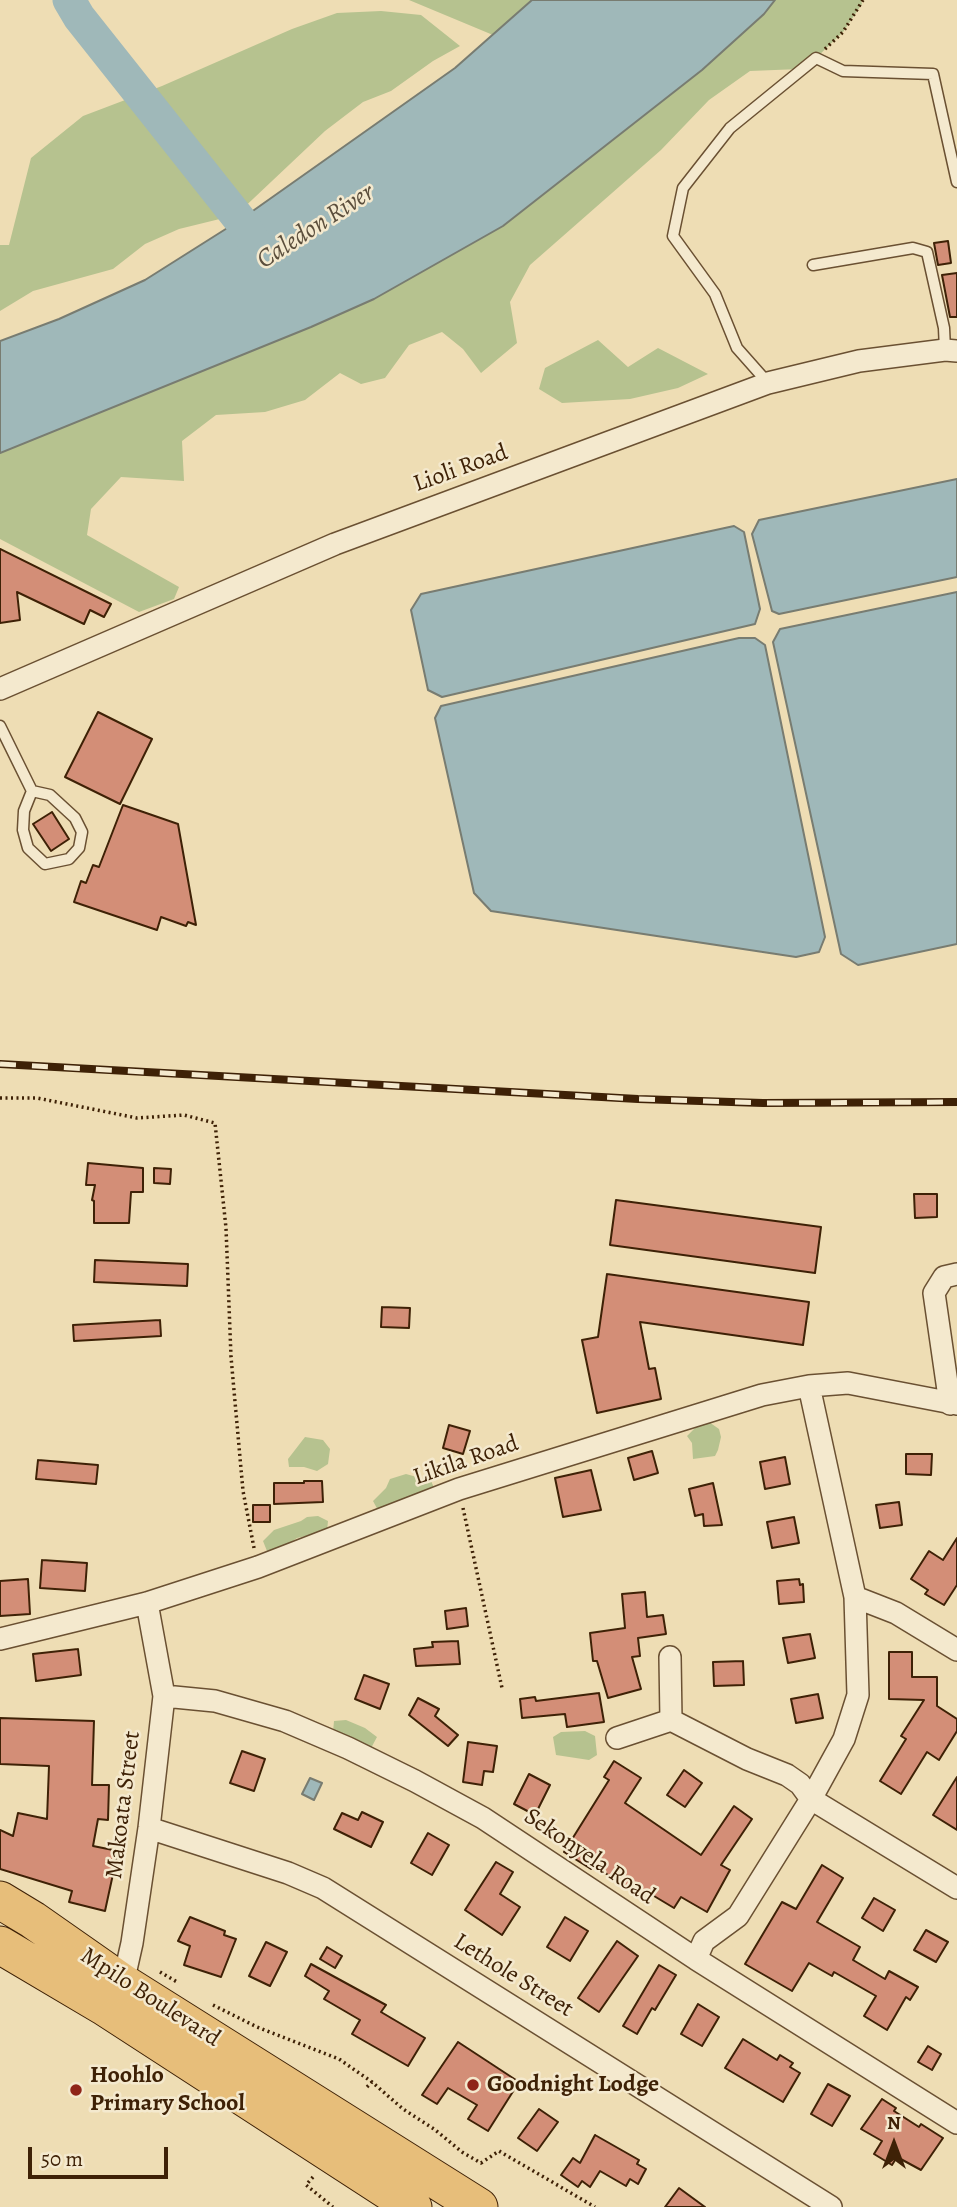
<!DOCTYPE html>
<style>
body{margin:0}
#map{position:relative;width:957px;height:2207px;overflow:hidden;background:#eeddb4;font-family:Alegreya,serif}
canvas{display:block}
.north{position:absolute;left:859px;top:2109px;width:70px;height:70px;-webkit-text-stroke:5px #f4e9ce;paint-order:stroke;rotate:0deg;font-size:19px;font-weight:700;line-height:28px;text-align:center;color:#3e2106}
.north::after{content:'';display:block;margin:auto;width:24px;height:32px;background:#3e2106;clip-path:polygon(50% 0,100% 100%,50% 72%,0 100%)}
.scale{position:absolute;left:28px;top:2147px;width:140px;height:32px;box-sizing:border-box;border:4px solid #3e2106;border-top:0;padding-left:9px;font-size:21px;line-height:24px;white-space:nowrap;color:#3e2106;-webkit-text-stroke:5px #f4e9ce;paint-order:stroke}
</style>
<div id="map">
<canvas width="957" height="2207"></canvas>
<div class="north">N</div>
<div class="scale">50 m</div>
</div>
<script>
const ctx = document.querySelector('canvas').getContext('2d');
ctx.lineJoin = 'round';
function paint(path, color) {
  ctx.fillStyle = color;
  ctx.fill(path, 'evenodd');
}
function poly(rows) {
  const path = new Path2D();
  for (const r of rows) {
    path.moveTo(r[0], r[1]);
    for (let i = 2; i < r.length; i += 2) path.lineTo(r[i], r[i + 1]);
  }
  return path;
}
function stroke(path, color, width, dash) {
  ctx.strokeStyle = color;
  ctx.lineWidth = width;
  ctx.lineCap = dash ? 'butt' : 'round';
  ctx.setLineDash(dash || []);
  ctx.stroke(path);
}
function drawText(font, color, halo, rows, align = 'center') {
  ctx.font = font + ' Alegreya,serif';
  ctx.lineWidth = 5;
  ctx.setLineDash([]);
  ctx.textBaseline = 'middle';
  ctx.strokeStyle = halo;
  ctx.fillStyle = color;
  for (const [text, x, y, turn = 0] of rows) {
    ctx.save();
    ctx.translate(x, y);
    ctx.rotate((+turn || 0) * Math.PI / 180);
    ctx.textAlign = isNaN(turn) ? turn : align;
    if (halo) ctx.strokeText(text, 0, 0);
    ctx.fillText(text, 0, 0);
    ctx.restore();
  }
}
const green = poly([
 [409,0,532,0,493,35],
 [775,0,861,0,862,4,843,32,816,58,800,69,750,71,709,100,661,150,530,265,510,302,517,343,481,373,463,349,442,332,409,345,385,378,361,384,340,373,305,400,265,412,216,415,182,441,184,481,121,477,91,509,87,535,179,587,174,599,139,612,0,539,0,453,311,327,374,299,620,133,702,70,764,14],
 [381,11,421,15,460,46,433,61,391,91,363,102,325,131,236,215,179,229,145,244,113,269,33,291,0,311,0,245,9,245,31,158,83,116,162,86,292,29,337,13],
 [598,340,628,367,658,348,708,374,678,388,630,399,562,403,539,389,545,368],
 [709,1422,719,1429,721,1437,718,1450,715,1456,693,1459,692,1443,687,1436,696,1427],
 [305,1437,323,1440,330,1449,328,1464,317,1471,304,1467,289,1467,288,1459],
 [406,1474,431,1481,436,1492,380,1514,373,1501,386,1488,390,1479],
 [318,1516,328,1521,327,1531,297,1538,282,1548,267,1551,263,1541,274,1530,301,1521,307,1517],
 [346,1720,365,1728,377,1737,370,1750,333,1732,334,1721],
 [585,1731,595,1736,597,1755,589,1760,556,1755,553,1737,561,1732]
]);
const water = poly([
 [532,0,775,0,764,14,702,70,503,226,374,299,311,327,0,453,0,341,59,319,145,280,240,220,455,68,532,0],
 [957,479,957,577,779,614,772,611,752,534,759,520,957,479],
 [734,526,744,532,760,609,755,624,442,697,428,690,411,610,421,594,734,526],
 [957,592,957,944,858,965,841,954,773,642,780,629,957,592],
 [739,638,755,638,765,645,825,937,819,952,796,957,491,911,474,893,435,718,441,706,739,638],
 [310,1778,322,1783,314,1800,302,1794,310,1778]
]);
const river = poly([
 [69,0,79,17,240,220,264,257]
]);
const building = poly([
 [948,241,951,263,938,265,934,243,948,241],
 [957,273,957,317,950,317,942,275,957,273],
 [0,549,111,604,104,617,90,610,84,624,17,592,20,620,0,623,0,549],
 [98,712,152,739,120,804,65,777,98,712],
 [123,805,178,824,196,925,188,922,186,926,161,917,157,930,74,902,81,881,86,883,93,865,99,867,123,805],
 [52,812,69,839,51,851,33,824,52,812],
 [88,1163,143,1168,143,1192,131,1192,129,1223,94,1223,94,1201,92,1200,95,1185,86,1185,88,1163],
 [154,1168,171,1169,170,1184,154,1183,154,1168],
 [914,1194,937,1194,937,1217,915,1218,914,1194],
 [616,1200,821,1227,815,1273,610,1245,616,1200],
 [95,1260,188,1264,187,1286,94,1282,95,1260],
 [607,1274,809,1302,803,1345,640,1322,649,1369,655,1368,661,1399,597,1413,582,1340,598,1337,607,1274],
 [382,1307,410,1308,409,1328,381,1327,382,1307],
 [160,1320,161,1336,74,1341,73,1325,160,1320],
 [449,1425,470,1431,463,1454,443,1448,449,1425],
 [652,1451,658,1473,634,1480,628,1458,652,1451],
 [906,1454,932,1454,931,1475,906,1474,906,1454],
 [785,1457,790,1484,765,1489,760,1462,785,1457],
 [38,1460,98,1465,96,1484,36,1479,38,1460],
 [591,1470,601,1510,563,1517,555,1478,591,1470],
 [304,1481,322,1481,323,1502,274,1504,274,1483,304,1483,304,1481],
 [713,1483,722,1525,704,1526,703,1514,695,1516,689,1489,713,1483],
 [899,1502,902,1525,880,1528,876,1505,899,1502],
 [253,1505,270,1505,270,1522,253,1522,253,1505],
 [794,1517,799,1543,772,1548,767,1522,794,1517],
 [957,1538,957,1585,944,1605,925,1594,928,1590,911,1579,929,1551,943,1560,957,1538],
 [42,1560,87,1563,85,1591,40,1588,42,1560],
 [28,1579,30,1614,0,1616,0,1581,28,1579],
 [799,1579,800,1585,803,1584,804,1602,779,1604,777,1581,799,1579],
 [645,1592,647,1617,663,1615,666,1634,638,1638,640,1656,632,1657,641,1689,608,1698,597,1661,593,1661,590,1633,625,1628,622,1594,645,1592],
 [466,1608,468,1626,447,1629,445,1611,466,1608],
 [810,1634,815,1658,788,1663,783,1638,810,1634],
 [458,1641,460,1664,416,1666,414,1649,433,1647,432,1642,458,1641],
 [78,1649,81,1675,36,1681,33,1654,78,1649],
 [889,1652,912,1652,912,1677,937,1677,937,1706,957,1719,957,1731,939,1760,927,1752,901,1794,880,1781,906,1739,901,1736,924,1700,889,1699,889,1652],
 [743,1661,744,1685,714,1686,713,1662,743,1661],
 [364,1675,389,1684,380,1709,355,1699,364,1675],
 [599,1693,604,1722,567,1727,565,1714,522,1718,520,1699,535,1697,536,1701,599,1693],
 [818,1694,823,1718,796,1723,791,1699,818,1694],
 [418,1698,439,1709,435,1716,458,1735,448,1746,409,1715,418,1698],
 [0,1718,94,1721,92,1785,109,1785,108,1820,98,1819,93,1846,118,1851,105,1911,69,1902,72,1891,0,1869,0,1830,13,1836,18,1813,47,1819,49,1766,0,1764,0,1718],
 [468,1742,497,1746,493,1772,484,1771,482,1785,463,1782,468,1742],
 [242,1751,265,1759,254,1791,230,1783,242,1751],
 [614,1761,641,1778,625,1803,701,1855,734,1806,752,1819,721,1865,730,1870,707,1912,681,1897,674,1908,644,1890,640,1896,593,1865,591,1869,564,1852,609,1780,604,1777,614,1761],
 [684,1770,702,1783,685,1807,667,1795,684,1770],
 [529,1774,550,1785,535,1815,514,1804,529,1774],
 [957,1777,957,1830,933,1815,957,1777],
 [362,1812,383,1822,371,1847,334,1829,342,1813,358,1820,362,1812],
 [428,1833,449,1845,432,1875,411,1863,428,1833],
 [496,1862,513,1872,500,1894,520,1907,502,1935,465,1910,496,1862],
 [822,1865,843,1878,817,1922,860,1947,853,1960,885,1979,889,1971,918,1987,910,2000,906,1997,887,2030,864,2016,876,1996,834,1972,832,1976,809,1963,792,1991,745,1964,782,1902,796,1909,822,1865],
 [874,1898,895,1910,883,1931,862,1918,874,1898],
 [190,1917,225,1931,224,1935,236,1939,221,1977,184,1965,190,1946,178,1941,190,1917],
 [565,1917,588,1931,570,1961,547,1947,565,1917],
 [926,1930,948,1942,936,1962,914,1950,926,1930],
 [617,1941,638,1956,599,2012,578,1998,617,1941],
 [266,1942,287,1952,270,1986,249,1976,266,1942],
 [327,1947,342,1956,335,1968,320,1959,327,1947],
 [311,1964,386,2005,381,2012,425,2038,408,2066,352,2034,360,2020,324,1999,329,1991,305,1976,311,1964],
 [659,1965,676,1975,655,2010,652,2008,637,2034,623,2026,659,1965],
 [698,2004,719,2017,702,2046,681,2034,698,2004],
 [743,2039,777,2060,780,2055,793,2063,790,2067,800,2073,783,2102,725,2068,743,2039],
 [458,2042,519,2082,488,2131,468,2119,477,2105,448,2088,437,2104,422,2095,458,2042],
 [928,2046,941,2054,932,2070,918,2062,928,2046],
 [828,2084,850,2096,832,2126,811,2114,828,2084],
 [882,2099,896,2108,894,2111,919,2127,921,2124,943,2138,921,2170,897,2157,892,2165,874,2154,882,2141,861,2129,882,2099],
 [539,2109,558,2122,537,2151,518,2138,539,2109],
 [595,2135,639,2160,637,2164,646,2169,638,2184,630,2179,626,2186,600,2171,590,2187,582,2181,578,2187,561,2175,573,2158,580,2163,595,2135],
 [679,2188,705,2207,665,2207,679,2188]
]);
const path = poly([
 [825,49,843,32,863,0],
 [0,1098,37,1098,137,1118,184,1115,215,1123,226,1228,231,1357,243,1491,254,1548],
 [463,1508,502,1688],
 [160,1972,177,1982],
 [213,2005,257,2027,339,2059,372,2082,403,2109,434,2129,462,2152,481,2163,499,2151,595,2207],
 [367,2087,372,2082],
 [313,2177,306,2185,333,2207]
]);
const service = poly([
 [813,265,913,248,927,252,944,328,945,350],
 [768,383,737,348,715,294,673,236,683,188,730,128,816,58,843,71,933,74,957,182],
 [0,726,32,791,24,811,23,830,28,848,45,864,69,859,79,848,82,832,75,818,50,795,32,791]
]);
const minor = poly([
 [0,689,335,544,768,383,859,361,945,350,957,351],
 [950,1404,934,1293,944,1277,957,1274],
 [855,1597,896,1613,957,1650],
 [0,1639,147,1603,258,1567,459,1489,762,1395,809,1386,848,1383,957,1404],
 [670,1657,671,1720],
 [164,1696,215,1701,285,1721,348,1748,415,1781,483,1818,696,1959,957,2123],
 [617,1738,671,1720,747,1759,787,1775,800,1784,811,1799,957,1888],
 [149,1828,288,1873,323,1888,831,2207],
 [696,1959,704,1941,738,1916,811,1799,844,1739,858,1695,855,1597,809,1386],
 [118,1989,123,1983,132,1943,149,1828,164,1696,147,1603]
]);
const trunk = poly([
 [0,1900,33,1920,123,1983,479,2207],
 [0,1945,103,2006,413,2207]
]);
const rail = poly([
 [0,1064,638,1099,763,1103,957,1102]
]);
const markers = [
 [473,2085,7,"#8f2418"],
 [76,2090,7,"#8f2418"]
];
const streetNames = [
 ["Lioli Road",461,469,-20],
 ["Likila Road",466,1461,-19],
 ["Makoata Street",124,1805,-83],
 ["Sekonyela Road",589,1857,34],
 ["Lethole Street",513,1976,32],
 ["Mpilo Boulevard",150,1998,33]
];
const poiNames = [
 ["Hoohlo",90,2076],
 ["Primary School",90,2104],
 ["Goodnight Lodge",487,2085]
];
const waterNames = [
 ["Caledon River",316,227,-33]
];
paint(green, '#b6c28f');
paint(water, '#9fb8b9');
stroke(water, '#787c71', 2);
stroke(river, '#9fb8b9', 33);
paint(building, '#d38e77');
stroke(building, '#3e2106', 2);
stroke(service, '#6a5032', 13);
stroke(minor, '#6a5032', 24);
stroke(trunk, '#3e2106', 39);
stroke(path, '#3e2106', 3.5, [2, 3.5]);
stroke(service, '#f4e9ce', 10);
stroke(minor, '#f4e9ce', 21);
stroke(trunk, '#e7be7a', 37);
stroke(rail, '#3e2106', 8);
stroke(rail, '#f4e9ce', 5, [16]);
for (const [x, y, r, color] of markers) {
  const dot = new Path2D();
  dot.arc(x, y, r, 0, 2 * Math.PI);
  ctx.fillStyle = color;
  ctx.fill(dot);
  stroke(dot, '#f4e9ce', 2.5);
}
drawText('24px', '#3e2106', '#f4e9ce', streetNames);
drawText('bold 24px', '#3e2106', '#f4e9ce', poiNames, 'left');
drawText('italic 26px', '#5b4e3c', '#f4e9ce', waterNames);
</script>
